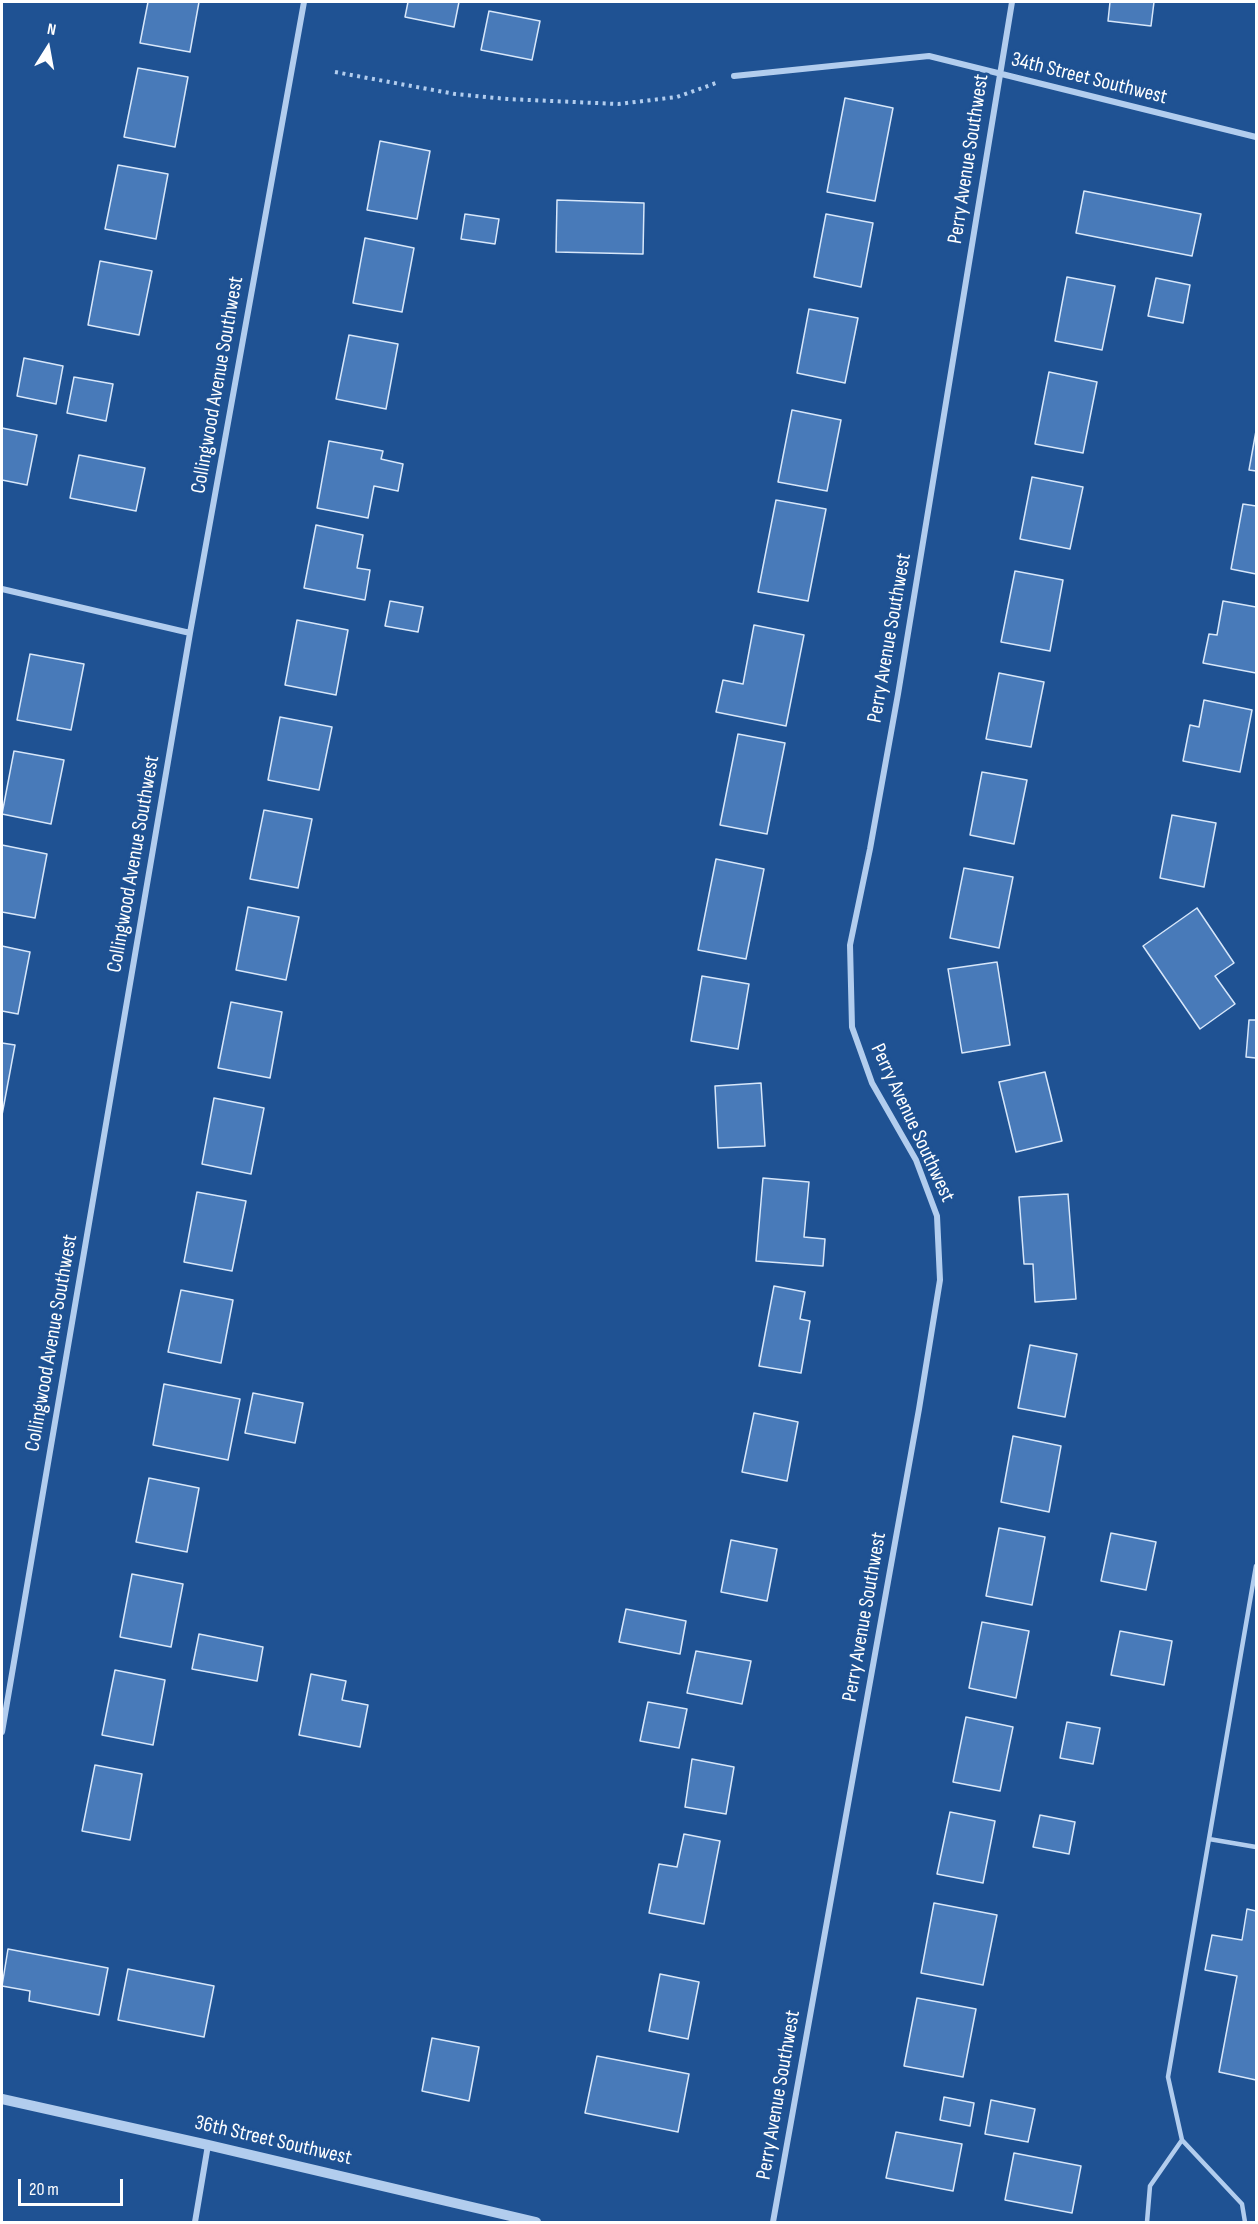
<!DOCTYPE html>
<style>
body{margin:0}
#map{position:relative;width:1258px;height:2224px;overflow:hidden;background:#1f5293;font-family:"Sofia Sans Condensed",sans-serif}
canvas{display:block}
.frame{position:absolute;inset:0;border:3px solid #fff;pointer-events:none}
.north{position:absolute;left:18px;top:18px;width:60px;height:60px;-webkit-text-stroke:4px #1f5293;paint-order:stroke;rotate:11deg;font-size:16px;font-weight:700;line-height:24px;text-align:center;color:#fff}
.north::after{content:'';display:block;margin:auto;width:21px;height:27px;background:#fff;clip-path:polygon(50% 0,100% 100%,50% 72%,0 100%)}
.scale{position:absolute;left:18px;top:2179px;width:105px;height:27px;box-sizing:border-box;border:3px solid #fff;border-top:0;padding-left:8px;font-size:18px;line-height:21px;white-space:nowrap;color:#fff;-webkit-text-stroke:4px #1f5293;paint-order:stroke}
</style>
<div id="map">
<canvas width="1258" height="2224"></canvas>
<div class="frame"></div>
<div class="north">N</div>
<div class="scale">20 m</div>
</div>
<script>
const ctx = document.querySelector('canvas').getContext('2d');
ctx.lineJoin = 'round';
function paint(path, color) {
  ctx.fillStyle = color;
  ctx.fill(path, 'evenodd');
}
function poly(rows) {
  const path = new Path2D();
  for (const r of rows) {
    path.moveTo(r[0], r[1]);
    for (let i = 2; i < r.length; i += 2) path.lineTo(r[i], r[i + 1]);
  }
  return path;
}
function stroke(path, color, width, dash) {
  ctx.strokeStyle = color;
  ctx.lineWidth = width;
  ctx.lineCap = dash ? 'butt' : 'round';
  ctx.setLineDash(dash || []);
  ctx.stroke(path);
}
function drawText(font, color, halo, rows, align = 'center') {
  ctx.font = font + ' "Sofia Sans Condensed",sans-serif';
  ctx.lineWidth = 6;
  ctx.setLineDash([]);
  ctx.textBaseline = 'middle';
  ctx.strokeStyle = halo;
  ctx.fillStyle = color;
  for (const [text, x, y, turn = 0] of rows) {
    ctx.save();
    ctx.translate(x, y);
    ctx.rotate((+turn || 0) * Math.PI / 180);
    ctx.textAlign = isNaN(turn) ? turn : align;
    if (halo) ctx.strokeText(text, 0, 0);
    ctx.fillText(text, 0, 0);
    ctx.restore();
  }
}
const building = poly([
 [148,2,199,2,190,52,140,43,148,2],
 [408,2,459,2,454,27,405,17,408,2],
 [1110,2,1154,2,1151,26,1108,21,1110,2],
 [489,11,540,21,532,60,481,50,489,11],
 [138,68,188,77,175,147,124,137,138,68],
 [845,98,893,108,875,201,827,192,845,98],
 [380,141,430,151,417,219,367,210,380,141],
 [118,165,168,174,156,239,105,229,118,165],
 [1084,191,1201,214,1192,256,1076,233,1084,191],
 [557,200,644,203,643,254,556,252,557,200],
 [465,214,499,219,495,244,461,239,465,214],
 [826,214,873,223,861,287,814,277,826,214],
 [365,238,414,248,402,312,353,303,365,238],
 [100,261,152,271,139,335,88,325,100,261],
 [1067,277,1115,286,1102,350,1055,341,1067,277],
 [1156,278,1190,285,1183,323,1148,316,1156,278],
 [809,309,858,318,845,383,797,373,809,309],
 [349,335,398,344,386,409,336,399,349,335],
 [24,358,63,366,56,404,17,396,24,358],
 [1049,372,1097,382,1083,453,1035,444,1049,372],
 [74,377,113,384,106,421,67,413,74,377],
 [792,410,841,420,827,491,778,482,792,410],
 [2,428,37,435,27,485,2,480,2,428],
 [1256,431,1256,471,1249,470,1256,431],
 [329,441,383,451,381,459,403,464,398,491,374,486,368,518,317,508,329,441],
 [79,455,145,468,136,511,70,498,79,455],
 [1032,477,1083,487,1070,549,1020,539,1032,477],
 [776,500,826,509,808,601,758,592,776,500],
 [1243,504,1256,506,1256,574,1231,569,1243,504],
 [316,525,363,535,357,568,370,570,365,600,304,588,316,525],
 [1015,571,1063,580,1050,651,1001,642,1015,571],
 [390,601,423,607,418,632,385,626,390,601],
 [1223,601,1256,607,1256,673,1203,663,1209,634,1217,635,1223,601],
 [297,620,348,630,336,695,285,685,297,620],
 [754,625,804,635,786,726,716,712,723,680,743,684,754,625],
 [30,654,84,664,71,730,17,720,30,654],
 [999,673,1044,682,1031,747,986,739,999,673],
 [1204,700,1252,710,1240,772,1183,761,1190,725,1199,727,1204,700],
 [280,717,332,727,319,790,268,780,280,717],
 [738,734,785,743,767,834,720,825,738,734],
 [14,751,64,760,51,824,2,814,14,751],
 [982,772,1027,780,1014,844,970,835,982,772],
 [264,810,312,819,298,888,250,879,264,810],
 [1172,815,1216,823,1204,887,1160,878,1172,815],
 [2,845,47,854,35,918,2,912,2,845],
 [716,859,764,869,746,959,698,950,716,859],
 [964,868,1013,877,999,948,950,938,964,868],
 [248,907,299,917,286,980,236,970,248,907],
 [1197,908,1234,963,1215,976,1235,1004,1200,1029,1143,946,1197,908],
 [2,946,30,952,18,1014,2,1011,2,946],
 [997,962,1010,1045,962,1053,948,969,997,962],
 [702,976,749,984,738,1049,691,1041,702,976],
 [231,1002,282,1012,270,1078,218,1068,231,1002],
 [1249,1020,1256,1020,1256,1058,1246,1057,1249,1020],
 [2,1043,15,1045,2,1115,2,1043],
 [1045,1072,1062,1141,1016,1152,999,1082,1045,1072],
 [761,1083,765,1146,718,1148,715,1086,761,1083],
 [214,1098,264,1108,251,1174,202,1164,214,1098],
 [763,1178,809,1182,804,1237,825,1239,823,1266,756,1261,763,1178],
 [197,1192,246,1201,232,1271,184,1262,197,1192],
 [1068,1194,1076,1299,1035,1302,1033,1264,1024,1264,1019,1197,1068,1194],
 [774,1286,805,1292,800,1319,810,1321,801,1373,759,1366,774,1286],
 [181,1290,233,1300,221,1363,168,1352,181,1290],
 [1030,1345,1077,1354,1065,1417,1018,1408,1030,1345],
 [164,1384,240,1399,228,1460,153,1445,164,1384],
 [253,1393,303,1403,295,1443,245,1433,253,1393],
 [754,1413,798,1422,787,1481,742,1472,754,1413],
 [1013,1436,1061,1446,1049,1512,1001,1502,1013,1436],
 [149,1478,199,1488,187,1552,136,1542,149,1478],
 [999,1528,1045,1537,1032,1605,986,1596,999,1528],
 [1111,1533,1156,1542,1146,1590,1101,1581,1111,1533],
 [731,1540,777,1549,767,1601,721,1592,731,1540],
 [132,1574,183,1584,171,1647,120,1637,132,1574],
 [626,1609,686,1621,680,1654,619,1642,626,1609],
 [982,1622,1029,1631,1016,1698,969,1688,982,1622],
 [1120,1631,1172,1641,1164,1685,1111,1675,1120,1631],
 [199,1634,263,1647,257,1681,192,1669,199,1634],
 [696,1651,751,1661,742,1704,687,1693,696,1651],
 [115,1670,165,1680,153,1745,102,1735,115,1670],
 [311,1674,346,1681,342,1700,368,1705,360,1747,299,1735,311,1674],
 [648,1702,687,1709,679,1748,640,1741,648,1702],
 [966,1717,1013,1727,1000,1791,953,1782,966,1717],
 [1067,1722,1100,1728,1093,1764,1060,1758,1067,1722],
 [692,1759,734,1767,726,1814,685,1807,692,1759],
 [95,1765,142,1774,130,1840,82,1831,95,1765],
 [950,1812,995,1821,983,1883,937,1874,950,1812],
 [1040,1815,1075,1822,1069,1854,1033,1847,1040,1815],
 [684,1834,720,1841,704,1924,649,1913,659,1864,677,1867,684,1834],
 [934,1903,997,1915,983,1985,921,1973,934,1903],
 [1247,1909,1256,1911,1256,2080,1219,2072,1237,1976,1205,1970,1212,1935,1242,1940,1247,1909],
 [8,1949,108,1968,99,2015,29,2001,30,1991,2,1986,8,1949],
 [128,1969,214,1986,204,2037,118,2020,128,1969],
 [660,1974,699,1982,688,2039,649,2031,660,1974],
 [917,1998,976,2009,963,2077,904,2066,917,1998],
 [432,2038,479,2047,469,2101,422,2091,432,2038],
 [597,2056,689,2074,678,2132,585,2113,597,2056],
 [944,2097,974,2103,970,2126,940,2120,944,2097],
 [991,2100,1035,2109,1028,2142,985,2134,991,2100],
 [896,2132,962,2144,953,2191,886,2178,896,2132],
 [1014,2153,1081,2166,1072,2213,1005,2200,1014,2153]
]);
const path = poly([
 [335,72,455,94,507,99,618,104,677,97,716,83]
]);
const service = poly([
 [1209,1839,1256,1847],
 [1147,2222,1150,2186,1182,2140],
 [1245,2222,1242,2204,1182,2140,1168,2077,1256,1566]
]);
const minor = poly([
 [734,76,929,56,1256,137],
 [2,589,190,633],
 [2,1732,190,633,304,2],
 [195,2222,208,2145],
 [773,2222,919,1409,940,1280,937,1216,916,1160,872,1083,852,1027,850,945,870,849,898,694,1012,2]
]);
const tertiary = poly([
 [2,2099,208,2145,536,2222]
]);
const streetNames = [
 ["34th Street Southwest",1089,79,14],
 ["Perry Avenue Southwest",969,159,-81],
 ["Collingwood Avenue Southwest",218,385,-80],
 ["Perry Avenue Southwest",890,638,-80],
 ["Collingwood Avenue Southwest",134,864,-80],
 ["Perry Avenue Southwest",912,1123,65],
 ["Collingwood Avenue Southwest",52,1343,-80],
 ["Perry Avenue Southwest",865,1617,-80],
 ["Perry Avenue Southwest",779,2095,-80],
 ["36th Street Southwest",273,2141,13]
];
paint(building, '#487ab9');
stroke(building, '#d7e7fa', 1.5);
stroke(path, '#b2cdee', 4, [3, 4.5]);
stroke(service, '#b2cdee', 4.5);
stroke(minor, '#b2cdee', 6);
stroke(tertiary, '#b2cdee', 10);
drawText('21px', '#fff', '#1f5293', streetNames);
</script>
